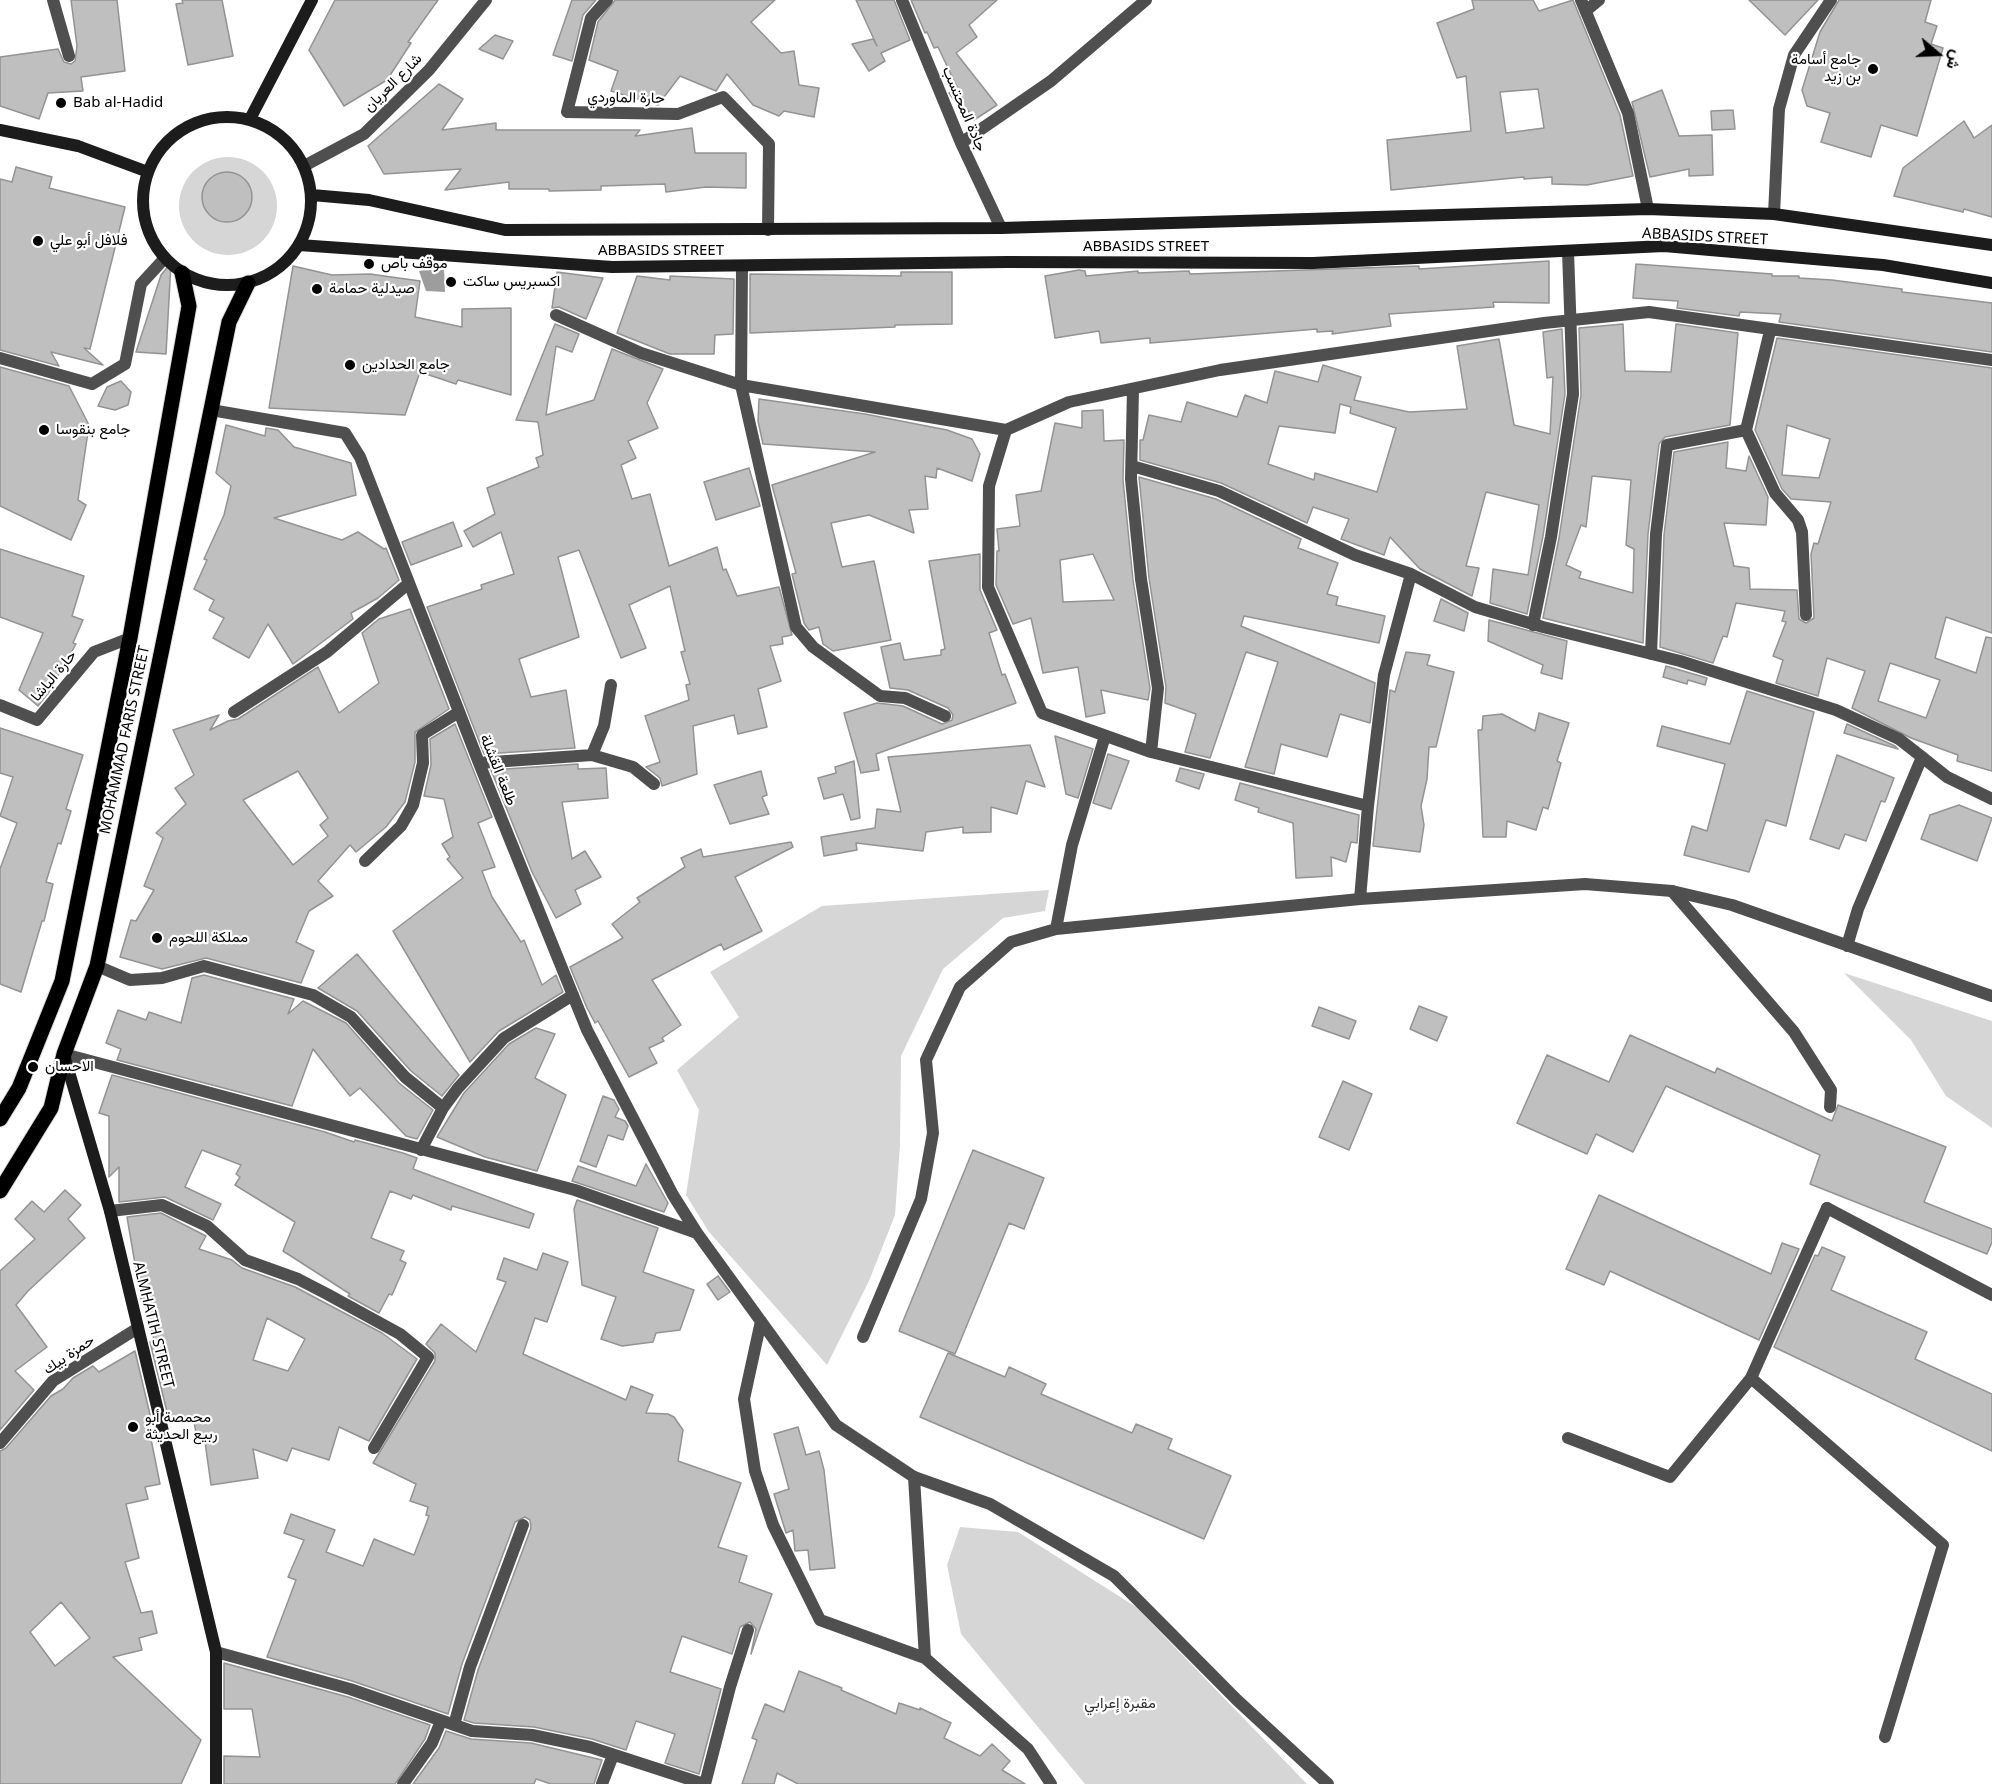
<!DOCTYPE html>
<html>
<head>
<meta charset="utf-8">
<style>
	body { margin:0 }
	#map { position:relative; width:1992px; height:1784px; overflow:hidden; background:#fff; font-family:"Noto Sans",Vazirmatn,sans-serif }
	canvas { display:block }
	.north { position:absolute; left:1908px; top:24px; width:60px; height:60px; -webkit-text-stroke:4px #fff; paint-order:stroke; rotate:109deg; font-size:16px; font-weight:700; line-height:24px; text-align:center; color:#000 }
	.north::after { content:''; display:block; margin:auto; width:21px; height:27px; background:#000; clip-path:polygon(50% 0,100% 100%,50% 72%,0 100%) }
</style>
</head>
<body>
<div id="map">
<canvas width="1992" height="1784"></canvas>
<div class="north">ش</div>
</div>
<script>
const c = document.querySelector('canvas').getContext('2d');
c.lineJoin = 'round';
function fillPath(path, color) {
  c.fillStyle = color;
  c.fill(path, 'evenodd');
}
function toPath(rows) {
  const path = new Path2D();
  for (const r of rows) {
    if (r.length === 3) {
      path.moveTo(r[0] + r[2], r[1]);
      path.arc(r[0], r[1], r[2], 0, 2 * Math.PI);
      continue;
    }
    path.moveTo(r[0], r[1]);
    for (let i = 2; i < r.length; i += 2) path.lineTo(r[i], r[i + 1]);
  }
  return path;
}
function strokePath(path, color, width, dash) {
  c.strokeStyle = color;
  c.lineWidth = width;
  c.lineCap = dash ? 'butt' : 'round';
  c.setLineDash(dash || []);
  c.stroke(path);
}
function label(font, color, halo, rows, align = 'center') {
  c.font = font + ' "Noto Sans",Vazirmatn,sans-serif';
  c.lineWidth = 4.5;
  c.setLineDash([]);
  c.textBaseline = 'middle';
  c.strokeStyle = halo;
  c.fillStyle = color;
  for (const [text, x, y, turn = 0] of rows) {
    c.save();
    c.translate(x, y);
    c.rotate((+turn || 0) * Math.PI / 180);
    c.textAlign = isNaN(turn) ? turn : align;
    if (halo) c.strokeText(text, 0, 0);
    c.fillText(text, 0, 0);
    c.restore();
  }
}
fillPath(toPath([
	[228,206,49],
	[1049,890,1045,911,1003,918,943,969,901,1056,900,1145,895,1215,869,1281,827,1365,709,1232,686,1195,699,1110,677,1070,739,1017,710,972,822,906],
	[1844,973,1992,1021,1992,1128,1946,1096,1911,1040],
	[960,1527,1018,1532,1136,1607,1307,1784,1085,1784,961,1634,947,1565]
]), '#d6d6d6');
fillPath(toPath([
	[444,267,445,292,426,291,419,271]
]), '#9d9d9d');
const building = toPath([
	[71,0,117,0,125,71,81,77,83,91,48,93,39,119,0,106,0,57,58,49,64,62,71,64,75,61,77,46,71,0],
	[182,0,222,0,233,56,188,65,176,4,183,3,182,0],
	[335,0,438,0,408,42,411,43,387,80,344,106,309,50,335,0],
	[572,0,596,0,583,15,572,61,553,55,572,0],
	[615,0,775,0,751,22,781,53,794,51,799,85,819,88,814,117,784,111,779,116,753,105,727,74,716,91,680,76,658,105,611,91,618,71,589,60,598,22,615,0],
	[856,0,894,0,910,40,881,53,885,61,869,71,852,44,873,39,877,46,856,0],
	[911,0,997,0,969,25,977,37,956,53,997,105,974,120,967,109,963,112,949,93,957,87,938,47,934,48,927,32,925,33,911,0],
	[1472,0,1533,0,1539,11,1573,0,1620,115,1633,176,1587,185,1552,184,1552,177,1524,179,1524,177,1391,190,1387,140,1471,131,1466,76,1457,78,1437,23,1474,9,1472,0],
	[1538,89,1544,128,1506,133,1500,92,1538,89],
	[1749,0,1818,0,1785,35,1749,0],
	[1839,0,1931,0,1925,22,1937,26,1931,44,1943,48,1917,136,1881,125,1871,157,1821,142,1830,113,1807,106,1802,90,1820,32,1839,0],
	[495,35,513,41,503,59,479,49,495,35],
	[439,84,463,99,442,130,496,123,496,130,640,130,635,136,692,128,695,153,746,153,746,188,706,187,666,192,665,184,601,186,601,190,549,191,549,189,509,189,509,182,445,190,461,169,384,174,368,146,439,84],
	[1662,90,1679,136,1712,135,1713,175,1689,176,1689,169,1650,177,1632,102,1662,90],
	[1733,110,1735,129,1712,130,1711,111,1733,110],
	[1964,121,1974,138,1992,125,1992,217,1964,209,1963,212,1894,196,1903,168,1964,121],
	[16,167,52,177,49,188,125,207,90,349,84,348,103,365,51,352,59,366,0,350,0,179,12,182,16,167],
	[227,197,25],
	[1549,261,1549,303,1493,302,1494,307,1389,314,1391,326,1332,334,1333,331,1317,332,1317,329,1150,343,1150,338,1101,343,1099,331,1055,338,1045,276,1079,270,1085,271,1086,276,1138,271,1138,273,1189,271,1190,274,1419,266,1419,269,1549,261],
	[171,263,166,354,136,352,161,275,171,263],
	[1636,264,1772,274,1772,276,1799,276,1799,278,1832,280,1902,289,1902,292,1992,303,1992,352,1779,322,1781,314,1740,312,1739,316,1677,308,1678,301,1633,298,1636,264],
	[293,266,332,275,370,274,420,281,415,317,462,327,462,309,511,308,511,395,458,380,456,384,420,372,405,415,269,408,293,266],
	[557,272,603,278,586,319,559,307,552,308,557,272],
	[901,272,952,272,952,324,895,325,895,327,750,333,750,274,901,276,901,272],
	[637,276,670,280,670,276,734,279,733,334,715,335,714,354,670,354,617,333,637,276],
	[555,324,579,334,572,352,556,346,546,415,594,400,612,349,663,369,647,403,658,428,628,441,636,458,621,465,632,499,650,494,669,566,717,547,723,570,726,569,737,596,779,587,792,635,782,637,783,644,770,646,781,681,758,689,767,727,738,734,734,715,693,726,697,774,662,786,660,778,646,767,660,762,645,716,689,700,686,685,690,684,681,652,685,651,670,586,629,605,646,648,621,658,579,550,558,557,579,637,519,659,531,697,566,690,575,748,484,754,427,607,482,589,481,585,514,574,501,532,473,547,464,531,495,514,487,488,539,467,536,458,543,455,538,422,516,420,555,324],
	[1623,324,1625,371,1671,372,1676,324,1738,333,1730,425,1665,437,1659,444,1648,534,1643,643,1543,618,1559,538,1581,395,1579,328,1623,324],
	[1592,476,1631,480,1626,545,1634,549,1633,593,1579,578,1581,572,1566,565,1581,525,1586,527,1592,476],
	[1562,329,1565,394,1543,536,1527,614,1490,603,1493,569,1528,575,1539,505,1486,492,1466,566,1479,568,1472,596,1420,569,1390,537,1384,555,1341,539,1349,519,1313,507,1307,523,1221,483,1140,460,1140,440,1143,440,1149,415,1181,422,1187,402,1237,417,1245,395,1267,403,1275,371,1318,382,1323,365,1361,377,1354,400,1409,412,1467,409,1457,346,1499,339,1514,425,1550,434,1553,377,1547,378,1543,332,1562,329],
	[1340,404,1351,407,1350,413,1396,428,1377,492,1315,473,1314,480,1268,464,1279,426,1335,433,1340,404],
	[1777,338,1992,368,1992,633,1946,617,1935,658,1976,673,1986,637,1992,638,1992,771,1957,761,1958,755,1911,738,1852,708,1865,671,1827,658,1818,696,1776,683,1783,660,1773,656,1786,622,1782,621,1785,611,1736,603,1727,637,1723,636,1713,663,1660,647,1664,535,1674,452,1728,442,1726,468,1746,471,1749,456,1768,497,1766,525,1724,523,1734,566,1749,568,1750,589,1797,590,1799,619,1806,623,1814,618,1811,554,1814,543,1818,544,1831,502,1791,499,1782,489,1755,430,1777,338],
	[1787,425,1830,439,1819,478,1782,475,1787,425],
	[1890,663,1940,680,1926,718,1878,701,1890,663],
	[0,367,69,386,89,425,78,500,86,505,71,540,0,506,0,367],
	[121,381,131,392,128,405,115,410,98,406,107,387,121,381],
	[759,399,865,414,947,430,972,439,980,454,972,481,937,468,936,478,925,476,928,509,909,510,914,533,869,515,831,523,842,567,874,561,891,640,833,651,823,644,819,627,809,630,804,623,792,574,796,573,772,485,875,452,763,444,758,421,759,399],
	[1103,410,1104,441,1124,440,1123,480,1133,580,1150,688,1148,700,1101,690,1105,713,1086,717,1078,667,1043,673,1031,618,1013,624,996,585,997,551,999,551,997,529,1020,526,1016,495,1041,491,1055,423,1082,428,1082,411,1103,410],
	[1093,554,1114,600,1063,602,1060,560,1093,554],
	[226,425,265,436,266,428,278,430,294,447,351,463,356,495,274,518,342,540,358,532,384,549,386,548,399,580,378,598,351,613,353,619,293,664,268,624,249,658,213,638,224,618,209,610,214,600,194,589,207,560,204,559,224,515,231,486,216,473,226,425],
	[749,468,760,506,716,520,704,482,749,468],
	[1139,477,1216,499,1301,539,1298,548,1338,563,1327,594,1338,597,1336,605,1385,616,1379,643,1244,616,1241,626,1375,683,1370,723,1340,714,1327,757,1281,744,1274,774,1245,767,1278,662,1246,652,1210,758,1185,752,1196,714,1165,703,1166,687,1149,578,1139,477],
	[453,522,462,546,411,565,402,542,453,522],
	[0,549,84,576,72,616,83,620,73,643,76,644,49,692,38,706,19,690,43,633,0,617,0,549],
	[980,554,980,590,997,630,989,633,1002,675,1005,674,1016,703,876,754,879,770,861,773,844,713,877,703,903,706,942,724,952,720,953,715,948,708,908,690,890,688,881,647,900,643,904,660,941,655,941,650,945,649,929,561,980,554],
	[1441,599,1468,613,1464,631,1434,621,1441,599],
	[410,609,449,709,415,732,415,762,405,802,386,827,356,852,350,845,318,881,333,896,309,911,296,942,314,951,301,983,206,958,162,969,120,957,131,920,136,921,154,890,144,886,163,838,156,833,186,804,175,788,194,775,173,730,219,715,210,730,228,721,238,719,318,667,339,713,379,683,362,633,379,619,410,609],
	[298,771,328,818,320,825,328,836,293,865,243,800,298,771],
	[1489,620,1567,641,1562,679,1541,673,1543,665,1488,641,1489,620],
	[1406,652,1430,655,1427,665,1454,672,1436,747,1429,747,1427,779,1421,806,1424,825,1420,852,1373,846,1390,690,1395,692,1406,652],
	[1666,666,1707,678,1705,685,1688,680,1687,684,1663,677,1666,666],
	[1747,691,1814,712,1786,826,1766,820,1749,872,1684,855,1692,826,1707,831,1725,764,1657,746,1662,726,1730,744,1747,691],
	[1539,713,1569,723,1557,761,1561,763,1548,809,1543,807,1536,830,1507,821,1506,837,1483,837,1478,730,1482,730,1483,716,1502,714,1535,731,1539,713],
	[455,724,492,817,478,823,495,867,482,871,492,897,521,942,524,940,542,985,556,975,563,992,499,1031,470,1062,393,931,463,878,447,859,450,857,442,844,453,837,444,799,424,796,431,765,430,739,455,724],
	[1847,724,1895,746,1898,749,1844,733,1847,724],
	[0,728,83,755,66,809,71,811,61,844,58,843,46,882,53,884,44,921,42,921,21,992,0,984,0,869,17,823,0,816,13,777,0,773,0,728],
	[1055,736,1093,749,1078,798,1066,794,1055,736],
	[1030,745,1045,787,1026,781,1017,814,991,807,991,832,963,833,963,827,926,832,923,851,856,843,857,850,824,856,821,837,875,828,877,809,901,812,888,757,1030,745],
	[1108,754,1129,761,1111,809,1093,803,1108,754],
	[1837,755,1894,778,1885,802,1881,801,1866,841,1845,834,1839,849,1810,839,1837,755],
	[854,761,860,818,851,820,843,794,824,799,818,778,836,773,835,767,854,761],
	[578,764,578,769,606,768,608,798,562,802,572,859,585,851,601,877,575,890,581,904,556,918,532,872,491,770,578,764],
	[1180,768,1204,774,1199,789,1176,781,1180,768],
	[761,771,767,795,762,797,769,814,730,824,714,785,761,771],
	[1240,783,1359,815,1357,843,1351,842,1346,862,1331,857,1332,876,1296,878,1293,823,1258,812,1259,808,1235,800,1240,783],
	[1959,805,1992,818,1977,861,1921,839,1930,815,1959,805],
	[791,842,793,847,735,877,762,931,724,950,721,944,652,980,681,1025,662,1038,664,1041,649,1048,657,1063,629,1077,598,1021,595,1023,587,1008,570,967,623,938,612,924,640,902,637,898,685,867,681,858,701,849,703,857,791,842],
	[357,954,459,1075,442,1096,411,1071,357,1011,318,988,357,954],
	[204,975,294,999,288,1014,303,1001,346,1023,399,1083,433,1110,417,1139,406,1136,360,1088,350,1096,313,1049,292,1106,117,1060,121,1049,106,1043,118,1010,146,1020,149,1012,181,1023,192,978,204,975],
	[1419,1006,1447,1017,1437,1041,1410,1029,1419,1006],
	[1319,1007,1356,1021,1349,1039,1312,1026,1319,1007],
	[536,1028,555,1034,535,1078,566,1095,537,1171,485,1157,437,1137,464,1093,509,1044,536,1028],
	[1630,1035,1715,1073,1717,1068,1832,1121,1838,1105,1946,1147,1924,1202,1992,1229,1992,1242,1987,1254,1810,1184,1820,1155,1666,1086,1633,1152,1596,1134,1587,1154,1517,1123,1547,1055,1609,1082,1630,1035],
	[112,1075,325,1132,354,1142,355,1140,403,1153,417,1158,413,1169,534,1214,529,1228,452,1206,451,1210,413,1195,411,1199,390,1191,371,1238,404,1251,400,1260,406,1263,392,1295,389,1294,379,1313,348,1296,350,1294,283,1251,295,1222,235,1185,240,1177,236,1174,241,1165,202,1150,185,1187,221,1204,213,1220,165,1197,119,1202,119,1167,109,1177,109,1116,99,1113,112,1075],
	[1343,1081,1372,1094,1349,1150,1319,1137,1343,1081],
	[603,1096,614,1100,619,1109,615,1117,625,1121,628,1126,623,1140,608,1135,596,1167,580,1161,603,1096],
	[973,1150,1044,1178,1024,1229,1009,1223,955,1354,899,1331,973,1150],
	[646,1164,668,1203,664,1212,572,1181,578,1166,636,1186,646,1164],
	[65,1190,81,1205,68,1219,85,1238,28,1291,16,1305,47,1347,15,1371,34,1390,0,1430,0,1271,35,1239,15,1219,32,1201,44,1212,65,1190],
	[1599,1195,1771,1274,1782,1243,1799,1249,1759,1340,1610,1271,1604,1285,1566,1269,1599,1195],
	[577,1200,658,1228,643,1272,694,1290,680,1330,656,1333,653,1342,622,1346,601,1339,616,1297,582,1285,574,1209,577,1200],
	[161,1213,206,1236,199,1249,232,1260,242,1268,295,1287,382,1333,417,1359,369,1441,339,1427,329,1460,292,1448,287,1461,253,1449,258,1478,211,1485,205,1442,198,1444,193,1416,169,1420,150,1342,154,1340,144,1298,141,1299,127,1217,161,1213],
	[267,1318,305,1339,288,1371,253,1360,267,1318],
	[1822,1247,1845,1257,1831,1290,1927,1332,1915,1359,1992,1394,1992,1451,1774,1347,1815,1255,1818,1256,1822,1247],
	[543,1253,568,1262,547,1322,535,1318,523,1354,626,1400,631,1386,653,1395,646,1413,668,1414,674,1417,683,1430,678,1461,741,1483,718,1547,747,1556,739,1582,772,1594,751,1654,756,1629,750,1622,740,1627,732,1654,682,1636,670,1672,721,1689,699,1774,665,1763,675,1734,636,1721,626,1750,592,1739,534,1727,474,1723,464,1720,478,1670,531,1528,530,1520,525,1517,515,1522,462,1664,448,1714,352,1681,267,1657,296,1580,288,1577,304,1540,284,1533,291,1514,335,1530,326,1552,363,1566,374,1539,414,1555,429,1516,426,1515,428,1507,410,1501,416,1484,373,1463,435,1361,435,1353,426,1344,441,1324,476,1352,506,1282,497,1279,504,1258,537,1270,543,1253],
	[718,1276,730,1292,718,1300,707,1284,718,1276],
	[135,1351,152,1423,148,1424,160,1484,145,1487,148,1499,126,1504,139,1558,125,1562,141,1613,152,1611,157,1633,139,1638,142,1650,113,1657,201,1740,181,1784,0,1784,0,1451,6,1448,51,1396,63,1389,73,1378,93,1366,99,1372,135,1351],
	[61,1602,90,1638,55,1666,30,1632,61,1602],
	[948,1353,1005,1377,1009,1367,1046,1384,1041,1394,1132,1433,1136,1424,1172,1439,1168,1449,1231,1476,1204,1539,920,1417,948,1353],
	[798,1427,806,1455,819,1451,824,1470,835,1568,810,1570,808,1550,795,1551,793,1530,786,1533,774,1494,789,1489,774,1434,798,1427],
	[224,1663,348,1697,430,1725,425,1739,395,1784,224,1784,224,1756,260,1757,252,1709,224,1709,224,1663],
	[799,1671,842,1688,841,1690,896,1714,899,1703,920,1710,920,1708,951,1723,944,1738,980,1756,992,1744,1010,1761,1002,1770,1025,1784,798,1784,777,1773,774,1784,742,1784,757,1740,752,1738,765,1704,784,1712,799,1671],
	[446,1731,471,1739,531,1743,602,1760,594,1784,551,1784,536,1779,534,1784,413,1784,439,1748,446,1731]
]);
fillPath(building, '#bfbfbf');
strokePath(building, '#939393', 1.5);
const primary = toPath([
	[0,1119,19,1088,62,981,130,638,189,306,182,273],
	[0,1191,51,1108,64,1054,97,966,229,322,248,283]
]);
strokePath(primary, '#dbdbdb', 17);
strokePath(toPath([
	[1672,891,1794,1032,1831,1090,1830,1107],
	[1827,1208,1751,1378,1943,1545,1885,1737],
	[1568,1438,1670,1477,1751,1378],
	[914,1477,990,1504,1114,1576,1237,1700,1328,1784]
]), '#4f4f4f', 12);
strokePath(toPath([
	[53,0,69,56],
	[607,0,591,18,567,112,678,114,723,97,769,144,768,230],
	[902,0,961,143,1001,228],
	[1581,0,1628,113,1648,209],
	[1587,10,1599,0],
	[961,143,1051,81,1146,0],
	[304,166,364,134,429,70,486,0],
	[1774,214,1779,109,1794,55,1831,0],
	[742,266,741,385,796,627,813,647,880,696,905,698,945,716],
	[556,315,641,353,741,385,1006,430],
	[1770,331,1746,430,1775,493,1798,520,1802,532,1806,615],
	[0,358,92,384,125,364,141,284,164,259],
	[1133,389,1131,479,1141,579,1158,688,1151,752],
	[211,410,345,433,360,457,479,763,587,1030,673,1195,697,1233],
	[1132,466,1219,491,1355,555,1411,574,1475,607,1543,627,1680,661,1836,710,1899,739,1922,757],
	[1533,625,1551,537,1573,394,1568,251],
	[1651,654,1656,534,1667,445,1746,430],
	[0,705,37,720,94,652,130,638],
	[234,712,327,652,409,583],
	[592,755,633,767,654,784],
	[479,763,592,755,604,726,611,685],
	[1368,806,1151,752,1042,713,988,587,989,486,1006,430,1069,402,1220,370,1544,323,1649,312,1992,360],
	[365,861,401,826,413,805,423,763,422,735,459,712],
	[1360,899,1368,806,1384,675,1411,574],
	[1056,929,1072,845,1105,736],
	[1847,946,1858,909,1922,757,1947,777,1992,799],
	[97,966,130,980,162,978,204,966,313,995,351,1017,405,1077,443,1108],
	[64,1054,575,1190,697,1233,836,1425,914,1477,925,1658,1028,1749,1051,1784],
	[421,1150,443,1108,458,1088,504,1038,573,995],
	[1827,1208,1992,1295],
	[110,1211,162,1205,207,1226,245,1260,298,1279,327,1294,400,1334,428,1357,374,1448],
	[761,1321,744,1399,755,1471,773,1525,820,1620,925,1658],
	[863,1337,921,1199,933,1133,926,1060,960,987,1011,942,1056,929,1360,899,1585,884,1672,891,1732,905,1992,996],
	[0,1443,53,1381,138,1328],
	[216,1652,350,1689,472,1731,532,1735,590,1747,704,1784],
	[454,1725,470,1667,523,1525],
	[403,1784,432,1743,441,1721],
	[602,1784,613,1755],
	[705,1784,730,1687,748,1630]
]), '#4f4f4f', 12);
strokePath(toPath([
	[227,201,84],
	[250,119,312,0],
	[0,130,78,146,148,172],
	[312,195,369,200,505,230,1001,228,1648,209,1774,214,1992,245],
	[299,245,612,267,1007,262,1313,263,1664,246,1883,265,1992,283],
	[64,1055,110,1211,216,1652,216,1784]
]), '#1c1c1c', 12);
strokePath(primary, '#000', 15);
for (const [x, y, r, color] of [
	[1873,69,6,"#000"],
	[61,103,6,"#000"],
	[38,241,6,"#000"],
	[369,264,6,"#000"],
	[451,282,6,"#000"],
	[317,289,6,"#000"],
	[350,365,6,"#000"],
	[44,430,6,"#000"],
	[157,938,6,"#000"],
	[33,1067,6,"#000"],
	[133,1427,6,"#000"]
]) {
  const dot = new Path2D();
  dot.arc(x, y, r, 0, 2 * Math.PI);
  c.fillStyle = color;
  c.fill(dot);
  strokePath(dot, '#fff', 2);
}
label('15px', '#000', '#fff', [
	["جامع أسامة",1861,60,"right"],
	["بن زيد",1861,77,"right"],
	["Bab al-Hadid",73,103],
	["فلافل أبو علي",50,241],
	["موقف باص",381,264],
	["اكسبريس ساكت",463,282],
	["صيدلية حمامة",329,289],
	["جامع الحدادين",362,365],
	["جامع بنقوسا",56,430],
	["مملكة اللحوم",169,938],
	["الاحسان",45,1067],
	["محمصة أبو",145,1418],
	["ربيع الحديثة",145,1435]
], 'left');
label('15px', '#000', '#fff', [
	["شارع العريان",393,83,-45],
	["حارة الماوردي",626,98,1],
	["جادة المحتسب",964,109,67],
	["ABBASIDS STREET",1705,237,3],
	["ABBASIDS STREET",1146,247],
	["ABBASIDS STREET",661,251],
	["حارة الباشا",54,676,-50],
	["MOHAMMAD FARIS STREET",125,740,-78],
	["طلعة القشلة",498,770,68],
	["ALMHATIH STREET",153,1325,76],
	["حمزة بيك",69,1355,-34]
]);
label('15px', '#2d2d2d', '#fff', [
	["مقبرة إعرابي",1120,1704]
]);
</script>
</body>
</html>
